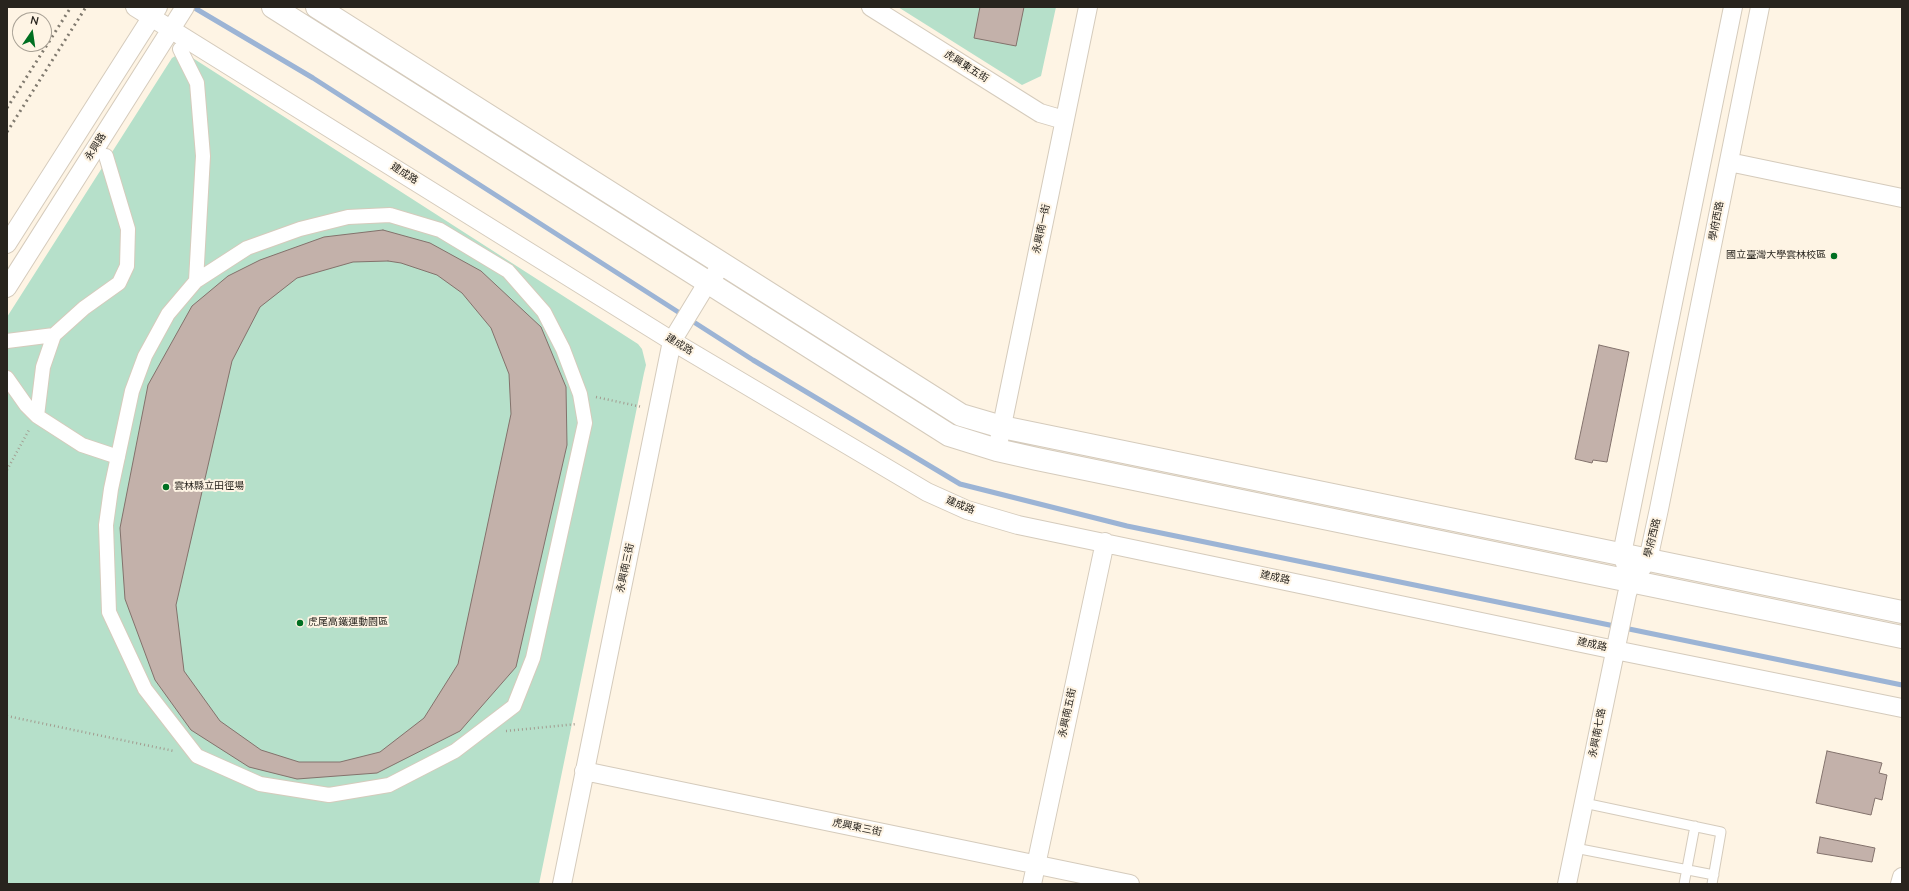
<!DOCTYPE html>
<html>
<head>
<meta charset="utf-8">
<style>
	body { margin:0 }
	#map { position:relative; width:1909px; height:891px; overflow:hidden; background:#fef4e4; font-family:"Nunito Sans",sans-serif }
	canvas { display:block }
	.frame { position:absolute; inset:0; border:8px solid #28241e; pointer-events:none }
	.north { position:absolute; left:12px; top:12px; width:40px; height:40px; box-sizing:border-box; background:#fef4e4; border:1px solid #a8a195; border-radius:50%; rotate:13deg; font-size:11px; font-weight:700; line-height:16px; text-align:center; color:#28241e }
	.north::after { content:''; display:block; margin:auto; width:14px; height:18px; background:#006f21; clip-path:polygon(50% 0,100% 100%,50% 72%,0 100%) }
</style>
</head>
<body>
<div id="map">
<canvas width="1909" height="891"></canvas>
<div class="frame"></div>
<div class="north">N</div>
</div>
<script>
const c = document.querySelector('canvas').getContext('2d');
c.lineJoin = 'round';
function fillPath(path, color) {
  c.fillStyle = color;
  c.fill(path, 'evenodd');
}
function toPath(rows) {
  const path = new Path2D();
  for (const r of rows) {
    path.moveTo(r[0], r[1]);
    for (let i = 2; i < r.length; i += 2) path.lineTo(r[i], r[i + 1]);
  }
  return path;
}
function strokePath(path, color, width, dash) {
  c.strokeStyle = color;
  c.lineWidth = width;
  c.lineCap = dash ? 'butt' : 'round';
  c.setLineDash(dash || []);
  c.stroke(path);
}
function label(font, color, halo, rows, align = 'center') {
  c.font = font + ' "Nunito Sans","Noto Sans TC",sans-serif';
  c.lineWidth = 4;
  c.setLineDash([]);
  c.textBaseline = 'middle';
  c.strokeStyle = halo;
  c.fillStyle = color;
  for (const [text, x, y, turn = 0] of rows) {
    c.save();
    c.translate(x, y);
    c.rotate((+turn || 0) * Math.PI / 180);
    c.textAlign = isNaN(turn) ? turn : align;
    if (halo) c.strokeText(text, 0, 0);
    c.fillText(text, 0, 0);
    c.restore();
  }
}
fillPath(toPath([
	[898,7,1056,7,1041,76,1022,85],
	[177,55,188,55,638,344,642,349,646,365,644,373,539,884,7,884,7,317,172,58]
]), '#b6e0ca');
strokePath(toPath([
	[193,7,313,78,753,360,960,484,1127,526,1902,685]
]), '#9cb4d5', 5);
const building = toPath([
	[980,7,1024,7,1016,46,974,38,980,7],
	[383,230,430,243,481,271,541,327,566,387,567,445,516,667,460,731,377,773,297,779,249,767,191,730,155,680,125,599,120,528,148,385,192,306,228,276,260,260,324,237,383,230],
	[388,261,401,263,437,275,462,293,491,328,509,374,511,414,458,664,424,718,380,752,340,762,299,762,261,750,220,721,184,671,176,605,232,361,260,307,297,278,353,262,388,261],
	[1599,345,1629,352,1607,462,1593,460,1592,463,1575,459,1599,345],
	[1827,751,1882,763,1879,773,1887,775,1882,800,1875,798,1871,815,1816,803,1827,751],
	[1820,837,1875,848,1872,862,1817,853,1820,837]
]);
fillPath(building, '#c3b1aa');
strokePath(building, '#83726c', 1);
const service = toPath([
	[1584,803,1721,832,1712,884],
	[1575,848,1714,875],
	[1684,884,1695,826]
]);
const pedestrian = toPath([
	[180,49,197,83,203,156,196,281],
	[390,215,440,230,508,271,544,312,563,349,580,394,585,423,533,658,514,706,455,751,389,785,329,795,260,784,197,756,145,689,109,612,106,525,111,489,132,391,145,356,168,314,196,281,247,248,300,229,348,217,390,215],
	[7,341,54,335],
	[7,378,26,405,37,416,82,445,118,457],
	[37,416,43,367,54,335,84,308,119,283,127,266,128,229,106,156]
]);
const minor = toPath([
	[135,7,672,341,927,492,967,510,1018,525,1615,650,1902,708],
	[871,7,1040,113,1064,120],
	[1729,162,1902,198],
	[7,244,158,7],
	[7,288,185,7],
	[997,450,1088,7],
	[1631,582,1622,554,1733,7],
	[584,771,1130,884],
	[562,884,672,341,703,290,722,265],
	[1032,884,1105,542],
	[1567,884,1627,594,1631,582,1648,560,1659,509,1760,7],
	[1900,884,1902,877]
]);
const tertiary = toPath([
	[273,7,949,435,997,450,1037,459,1902,637],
	[317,7,961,415,1002,427,1902,612]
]);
strokePath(service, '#d5cbbc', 11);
strokePath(pedestrian, '#d5cbbc', 16);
strokePath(minor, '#d5cbbc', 20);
strokePath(tertiary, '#d5cbbc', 24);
strokePath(toPath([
	[596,397,642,407],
	[7,470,30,428],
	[7,716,174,751],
	[506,731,577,724]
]), '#a29b8f', 2.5, [1, 3]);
strokePath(service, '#fff', 9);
strokePath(pedestrian, '#fff', 14);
strokePath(minor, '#fff', 18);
strokePath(tertiary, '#fff', 22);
strokePath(toPath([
	[7,108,71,7],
	[7,132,86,7]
]), '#807a6f', 3, [2, 4]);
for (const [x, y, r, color] of [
	[1834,256,4,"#006f21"],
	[166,487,4,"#006f21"],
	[300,623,4,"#006f21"]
]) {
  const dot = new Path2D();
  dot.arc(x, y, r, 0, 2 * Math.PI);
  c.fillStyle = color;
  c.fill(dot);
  strokePath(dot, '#fef4e4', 1.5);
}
label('10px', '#28241e', '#fef4e4', [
	["虎興東五街",966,67,32],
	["永興路",96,147,-58],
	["建成路",404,174,32],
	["學府西路",1717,221,-79],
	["永興南一街",1042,229,-78],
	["建成路",679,345,31],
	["建成路",960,506,22],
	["學府西路",1653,538,-76],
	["永興南三街",626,568,-78],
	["建成路",1275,578,12],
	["建成路",1592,645,12],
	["永興南五街",1068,713,-78],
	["永興南七路",1598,733,-79],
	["虎興東三街",857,828,12]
]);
label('10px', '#28241e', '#fef4e4', [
	["國立臺灣大學雲林校區",1826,256,"right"],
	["雲林縣立田徑場",174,487],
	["虎尾高鐵運動園區",308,623]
], 'left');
</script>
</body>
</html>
